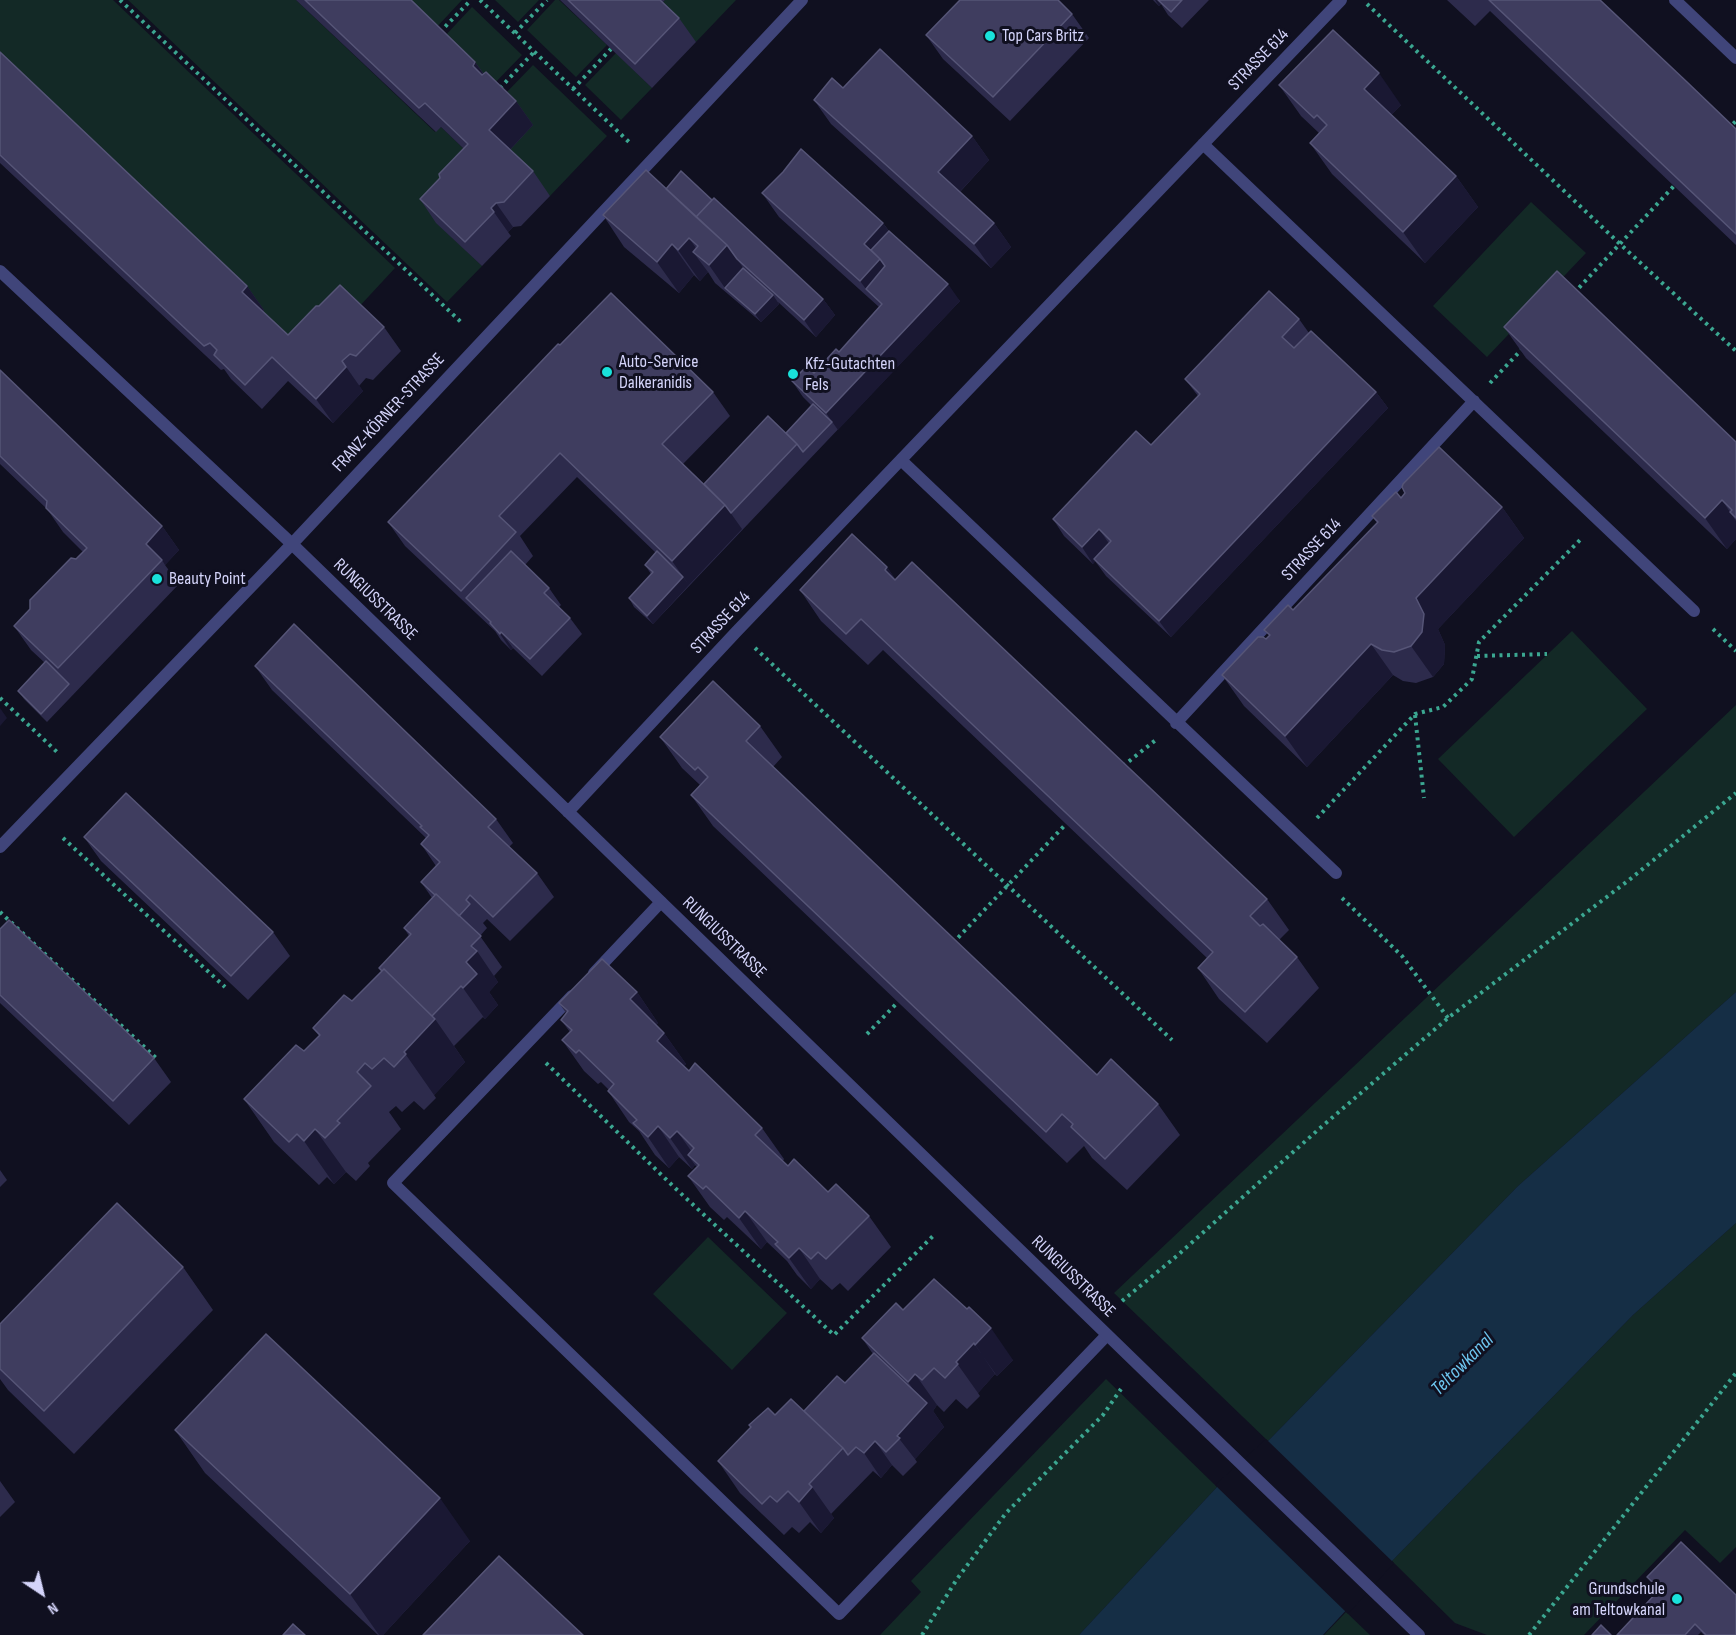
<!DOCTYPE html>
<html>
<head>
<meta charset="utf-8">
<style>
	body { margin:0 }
	#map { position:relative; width:1736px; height:1635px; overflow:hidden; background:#101020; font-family:"Sofia Sans Condensed",sans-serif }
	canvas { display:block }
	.north { position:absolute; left:12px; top:1563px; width:60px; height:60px; -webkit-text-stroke:4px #101020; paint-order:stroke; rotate:145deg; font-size:16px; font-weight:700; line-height:24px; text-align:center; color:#d4d4fa }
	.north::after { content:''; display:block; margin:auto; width:21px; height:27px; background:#d4d4fa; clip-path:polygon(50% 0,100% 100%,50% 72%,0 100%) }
</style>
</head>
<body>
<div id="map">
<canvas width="1736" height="1635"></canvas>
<div class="north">N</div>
</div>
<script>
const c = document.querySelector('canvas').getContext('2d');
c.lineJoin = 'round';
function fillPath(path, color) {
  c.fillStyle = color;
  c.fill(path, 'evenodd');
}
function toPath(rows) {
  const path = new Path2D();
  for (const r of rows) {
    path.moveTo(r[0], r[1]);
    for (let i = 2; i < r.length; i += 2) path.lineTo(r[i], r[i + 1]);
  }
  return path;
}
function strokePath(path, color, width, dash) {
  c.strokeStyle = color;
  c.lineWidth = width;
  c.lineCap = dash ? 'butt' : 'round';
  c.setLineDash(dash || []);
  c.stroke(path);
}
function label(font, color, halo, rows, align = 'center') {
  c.font = font + ' "Sofia Sans Condensed",sans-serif';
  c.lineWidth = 6;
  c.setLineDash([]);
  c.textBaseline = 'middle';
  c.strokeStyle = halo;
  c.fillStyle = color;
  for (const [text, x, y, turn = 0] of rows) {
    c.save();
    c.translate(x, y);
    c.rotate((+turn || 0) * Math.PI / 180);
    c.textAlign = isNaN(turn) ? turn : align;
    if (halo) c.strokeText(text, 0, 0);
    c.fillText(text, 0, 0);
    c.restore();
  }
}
fillPath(toPath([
	[0,0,113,0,395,268,357,309,305,359,259,316,263,310,0,60],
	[128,0,296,0,435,132,441,127,485,169,437,223,482,266,447,302],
	[402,0,462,0,434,30],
	[495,0,539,0,518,22],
	[555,0,559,0,607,45,576,77,527,30],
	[665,0,736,0,696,42,658,6],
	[472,7,522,55,492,86,443,38],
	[616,53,652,88,621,120,585,85],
	[533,65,607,136,550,196,506,154,503,96],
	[1531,202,1586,253,1487,357,1433,306],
	[1572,631,1647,709,1514,837,1438,759],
	[1736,705,1736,992,1518,1186,1268,1441,1114,1293],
	[1736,1223,1736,1547,1720,1563,1685,1530,1584,1635,1487,1635,1455,1623,1392,1561,1633,1315],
	[708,1237,787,1313,732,1370,653,1294],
	[1106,1379,1217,1487,1079,1635,880,1635,921,1592,911,1581],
	[1346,1612,1370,1635,1324,1635]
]), '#132926');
fillPath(toPath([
	[1736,992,1736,1223,1633,1315,1392,1561,1323,1635,1079,1635,1217,1487,1268,1441,1518,1186]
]), '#152e45');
fillPath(toPath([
	[1266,1439,1394,1563,1348,1614,1215,1485]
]), '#101020');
strokePath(toPath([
	[120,0,462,323],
	[480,0,630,143],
	[1367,4,1620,244,1736,351],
	[440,32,471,0],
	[515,33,547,0],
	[500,88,534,52],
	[573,89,611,49],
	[1728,129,1736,121],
	[1574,293,1674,186],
	[1490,383,1524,347],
	[1713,629,1736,651],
	[755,648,1172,1040],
	[1477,656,1547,654],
	[0,698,57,752],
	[1415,715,1424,798],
	[1123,766,1157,739],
	[1317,818,1415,714,1443,707,1472,679,1479,642,1581,539],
	[63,838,225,987],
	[1342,898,1402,956,1448,1018],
	[0,912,156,1058],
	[953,943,1066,824],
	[867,1034,898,1002],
	[546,1063,675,1188,834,1335,935,1234],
	[1122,1301,1178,1255,1319,1129,1448,1018,1629,880,1736,793],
	[922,1635,957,1579,1006,1513,1103,1415,1121,1389],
	[1529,1635,1736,1373]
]), '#3ba791', 4, [3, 4.5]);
strokePath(toPath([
	[594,973,661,902],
	[572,996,393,1183,839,1614,1107,1335]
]), '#40457a', 12);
strokePath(toPath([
	[1675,0,1736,58],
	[1203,144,1694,611],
	[0,271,292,544,1157,1383,1419,1635],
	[901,460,1336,873],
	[1176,723,1474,401],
	[568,812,737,631,1341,0],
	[0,847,292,544,802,0]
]), '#40457a', 12);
fillPath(toPath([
	[296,0,411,0,475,62,484,74,516,101,533,125,510,150,533,171,550,196,521,226,513,227,508,232,511,236,482,266,436,223,420,199,440,178,464,149,441,127,436,132],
	[560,0,665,0,663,2,679,18,696,42,652,88],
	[1153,0,1209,0,1182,28,1168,15,1161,4,1159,6],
	[1447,0,1600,0,1736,129,1736,245,1490,11,1475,26],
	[1072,14,1089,38,1010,121,943,59,926,35],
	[0,52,247,286,264,310,263,312,288,335,384,327,401,351,373,380,366,378,359,386,363,391,333,423,288,381,262,409,231,379,224,369,221,370,0,163],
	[1279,85,1401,105,1391,115,1456,176,1478,207,1425,263,1332,174,1310,143,1319,133,1301,116],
	[843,88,972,136,989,160,960,192,994,223,1011,247,991,268,831,124,814,100],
	[666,189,712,200,823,299,835,315,816,337,778,302,779,304,761,322,715,283,708,272,700,281,694,275,679,293,624,247,603,215],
	[762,193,883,223,889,231,960,301,653,624,634,607,629,598,651,574,645,565,656,553,577,477,520,536,533,556,525,565,549,588,561,605,559,607,570,618,582,634,542,676,513,648,511,650,501,640,495,631,405,546,388,522,560,345,713,392,730,416,683,464,704,484,786,433,811,405,803,397,792,381,814,373,839,352,879,307,779,217],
	[1299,319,1309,333,1376,392,1388,408,1171,637,1106,576,1095,561,1093,564,1064,536,1053,519,1151,445,1198,396,1185,379],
	[1504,327,1736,442,1736,539,1727,549,1526,358],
	[0,370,162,526,179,550,165,565,179,584,47,722,24,699,18,691,45,663,31,650,14,626,76,559,83,552,63,532,47,509,0,464],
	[1401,498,1502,507,1524,538,1438,629,1445,645,1444,664,1433,677,1416,683,1403,681,1393,675,1307,767,1244,706,1222,675,1266,639,1269,636,1264,630,1293,610,1377,523,1372,516],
	[887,567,895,579,1267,899,1289,930,1279,940,1297,957,1319,988,1267,1043,1219,999,1198,968,1207,958,883,650,868,665,821,621,800,590],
	[255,666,496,819,513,843,509,847,537,873,554,897,510,941,487,919,483,923,487,928,480,936,502,967,494,976,498,982,489,992,498,1005,485,1019,483,1017,454,1046,465,1062,434,1095,436,1098,424,1110,414,1101,402,1112,396,1106,389,1112,401,1129,368,1163,370,1166,356,1181,346,1172,334,1184,327,1177,319,1185,274,1142,244,1099,304,1051,319,1036,313,1028,352,1001,381,971,379,968,409,936,404,928,432,898,421,882,436,866,421,844,426,838,272,690],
	[760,726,782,757,773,767,1097,1075,1158,1104,1180,1135,1127,1190,1092,1158,1084,1146,1067,1163,713,826,691,795,700,785,682,768,660,737],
	[84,837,273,932,290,956,248,1000,101,861],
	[0,929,154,1058,171,1082,129,1125,0,1003],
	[637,992,658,1023,656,1025,664,1033,686,1064,684,1066,689,1071,762,1128,784,1159,783,1161,788,1166,828,1192,869,1216,891,1247,848,1291,840,1283,832,1290,820,1279,811,1289,797,1275,787,1261,767,1242,761,1249,727,1217,724,1220,710,1207,688,1176,697,1167,695,1165,692,1169,679,1157,669,1168,655,1155,639,1131,629,1122,608,1091,609,1090,601,1082,598,1084,584,1071,562,1040,570,1032,561,1020,566,1013,559,1003],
	[0,1170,7,1180,0,1187],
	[183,1267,213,1310,74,1454,8,1390,0,1379,0,1324],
	[903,1310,1013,1360,997,1376,995,1374,978,1393,980,1396,967,1409,956,1399,944,1412,937,1405,933,1411,944,1427,915,1459,917,1462,903,1476,892,1465,881,1478,873,1471,831,1514,834,1518,821,1533,810,1522,799,1533,792,1527,784,1535,740,1493,718,1461,775,1415,804,1411,845,1383,873,1354,862,1338],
	[175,1430,470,1541,383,1635,378,1635,205,1473],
	[0,1481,15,1502,0,1517],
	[1647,1577,1736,1635,1704,1635,1701,1632,1698,1635,1617,1635,1659,1591,1653,1585]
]), '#2d2b4c');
fillPath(toPath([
	[1155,0,1158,0,1161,4,1159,6],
	[475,62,492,86,473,66],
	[1379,73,1401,105,1386,120,1364,89],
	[516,101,533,125,506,154,489,130],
	[972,136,989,160,955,197,938,172],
	[1456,176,1478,207,1425,263,1403,232],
	[496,203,513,227,508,232,491,208],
	[883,223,900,247,897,283,866,289,860,281,864,244],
	[994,223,1011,247,991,268,974,244],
	[689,238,707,264,693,252,708,272,700,281,678,250],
	[672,244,694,275,679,293,657,262],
	[727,245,749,276,725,288,709,265],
	[948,284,960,301,838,430,826,413],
	[247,286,264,310,259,316,242,292],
	[773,295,779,304,761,322,755,314],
	[823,299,835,315,816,337,804,320],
	[342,361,363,391,333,423,316,399],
	[1376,392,1388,408,1171,637,1159,621],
	[1722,500,1736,521,1736,539,1727,549,1705,518],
	[725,505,742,529,689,585,672,561],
	[1502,507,1524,538,1438,629,1445,645,1444,664,1433,677,1411,646,1416,598],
	[162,526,179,550,165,565,162,560,146,544],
	[1099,529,1110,545,1093,564,1082,547],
	[887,567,909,599,885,570],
	[683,577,689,585,653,624,647,616],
	[501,632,513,648,511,650,500,634],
	[1371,644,1393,675,1307,767,1285,736],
	[0,708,7,718,0,726],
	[477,951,498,982,489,992,498,1005,485,1019,463,988,466,962],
	[637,992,658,1023,651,1031,630,999],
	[435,1019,465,1062,434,1095,404,1052],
	[664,1033,686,1064,679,1072,657,1041],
	[658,1126,679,1157,669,1168,648,1137],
	[315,1129,346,1172,334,1184,304,1141],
	[677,1131,699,1162,688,1155,695,1165,692,1169,670,1138],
	[745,1211,767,1242,761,1249,739,1218],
	[799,1248,820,1279,811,1289,789,1258],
	[991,1328,1013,1360,997,1376,975,1345],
	[974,1343,995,1374,978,1393,956,1362],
	[915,1374,937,1405,933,1411,944,1427,915,1459,897,1436,924,1405,908,1382],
	[875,1441,892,1465,881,1478,864,1453],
	[812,1487,834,1518,821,1533,799,1502],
	[440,1498,470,1541,383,1635,379,1635,350,1594]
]), '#1a1833');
const building = toPath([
	[305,0,411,0,475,62,473,66,482,75,486,72,516,101,489,130,533,171,504,202,496,203,491,208,494,212,465,242,420,199,440,178,439,174,468,144,425,103,419,108,305,0],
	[568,0,660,0,679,18,635,64,568,0],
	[960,0,1058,0,1072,14,993,97,926,35,960,0],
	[1158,0,1182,0,1171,12,1158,0],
	[1489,0,1600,0,1687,82,1736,129,1736,234,1489,0],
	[1333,30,1379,73,1364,89,1456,176,1403,232,1310,143,1327,125,1317,115,1314,118,1279,85,1333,30],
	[880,49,972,136,938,172,994,223,974,244,814,100,832,78,843,88,880,49],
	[0,52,247,286,242,292,288,335,316,306,319,306,340,285,384,327,356,356,350,354,342,361,346,367,316,399,272,357,245,385,214,355,217,350,210,343,204,346,0,155,0,52],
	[801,149,883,223,864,244,880,259,860,281,762,193,783,172,801,149],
	[646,170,727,245,709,265,693,252,698,246,689,238,678,250,672,244,657,262,603,215,646,170],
	[681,171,712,200,696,217,666,189,681,171],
	[714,198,823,299,804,320,737,259,727,245,696,217,714,198],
	[889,231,948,284,826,413,792,381,807,366,814,373,836,349,839,352,882,304,866,289,885,266,880,259,871,250,889,231],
	[743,268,773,295,755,314,725,288,743,268],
	[1557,271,1736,442,1736,518,1730,512,1732,510,1722,500,1705,518,1504,327,1557,271],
	[1269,291,1299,319,1282,337,1294,348,1311,331,1376,392,1159,621,1094,559,1111,541,1099,529,1082,547,1053,519,1136,431,1151,445,1200,394,1185,379,1269,291],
	[611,293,713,392,662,444,725,505,672,561,560,453,499,516,516,532,461,591,388,522,558,344,560,345,611,293],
	[0,370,162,526,146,544,162,560,58,668,14,626,30,609,30,600,71,558,76,559,87,548,46,508,47,501,0,456,0,370],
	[813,404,832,422,803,452,797,444,786,433,813,404],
	[768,416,797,444,731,513,725,505,704,484,768,416],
	[1439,447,1502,507,1416,598,1424,614,1422,632,1411,646,1394,652,1382,650,1371,644,1285,736,1222,675,1258,637,1263,637,1266,639,1270,635,1264,630,1288,605,1293,610,1378,522,1372,516,1396,492,1401,498,1405,493,1402,487,1403,484,1439,447],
	[852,534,887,567,885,570,895,580,912,562,1267,899,1250,916,1260,926,1263,924,1297,957,1245,1012,1198,968,1213,952,861,619,846,634,800,590,852,534],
	[511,551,549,588,544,593,570,618,530,659,501,632,500,634,490,623,491,622,466,598,511,551],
	[657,551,683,577,647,616,629,598,653,572,645,565,657,551],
	[294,624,496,819,488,827,537,873,493,917,470,895,466,900,470,904,459,916,436,894,435,895,421,882,440,862,421,844,429,835,420,827,422,826,255,666,294,624],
	[46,661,69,684,41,714,18,691,46,661],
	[713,681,760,726,746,741,1097,1075,1111,1059,1158,1104,1105,1159,1071,1127,1073,1124,1062,1114,1046,1132,691,795,708,777,698,767,695,770,660,737,713,681],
	[126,793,273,932,231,976,84,837,126,793],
	[436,894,481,936,471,946,477,951,466,962,477,974,463,988,461,986,432,1016,384,969,382,971,379,968,411,934,404,928,436,894],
	[9,920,154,1058,113,1101,0,995,0,929,9,920],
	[602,959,637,992,630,999,664,1033,657,1041,689,1071,695,1063,762,1128,755,1135,788,1166,794,1159,828,1192,836,1184,869,1216,826,1259,818,1252,811,1259,799,1248,789,1258,775,1244,778,1242,745,1211,739,1218,706,1186,703,1189,688,1176,699,1165,688,1155,694,1148,677,1131,670,1138,658,1126,648,1137,633,1123,637,1120,608,1091,614,1084,579,1050,576,1053,562,1040,572,1030,561,1020,568,1011,559,1003,602,959],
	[384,969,435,1019,404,1052,406,1054,394,1067,384,1058,372,1069,365,1063,357,1072,371,1086,337,1121,340,1123,325,1138,315,1129,304,1141,297,1134,289,1142,244,1099,296,1045,304,1051,320,1035,313,1028,344,995,352,1001,384,969],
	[117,1203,183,1267,44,1411,0,1369,0,1324,117,1203],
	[934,1279,967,1309,969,1307,991,1328,975,1345,974,1343,956,1362,958,1364,945,1378,934,1368,922,1380,915,1374,908,1382,862,1338,896,1303,903,1310,934,1279],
	[266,1334,440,1498,350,1594,175,1430,266,1334],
	[874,1353,927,1403,897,1436,900,1438,886,1452,875,1441,864,1453,856,1447,848,1455,843,1448,804,1411,837,1376,845,1383,874,1353],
	[791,1399,843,1448,809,1484,812,1487,799,1502,788,1491,777,1502,770,1496,762,1504,718,1461,751,1427,749,1425,768,1408,775,1415,791,1399],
	[1681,1542,1736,1595,1736,1635,1706,1635,1695,1624,1685,1635,1617,1635,1660,1589,1647,1577,1681,1542],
	[499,1556,583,1635,423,1635,499,1556],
	[293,1624,305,1635,283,1635,293,1624],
	[1601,1625,1611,1635,1592,1635,1601,1625]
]);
fillPath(building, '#3f3d5f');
strokePath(building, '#565577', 1.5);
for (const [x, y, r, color] of [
	[990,36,6,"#19e1da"],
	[607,372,6,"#19e1da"],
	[793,374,6,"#19e1da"],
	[157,579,6,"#19e1da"],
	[1677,1599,6,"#19e1da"]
]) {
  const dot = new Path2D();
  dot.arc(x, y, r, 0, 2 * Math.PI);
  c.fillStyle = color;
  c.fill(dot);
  strokePath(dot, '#101020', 2);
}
label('18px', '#d4d4fa', '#101020', [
	["Top Cars Britz",1002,36],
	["Auto-Service",619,362],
	["Dalkeranidis",619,383],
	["Kfz-Gutachten",805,364],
	["Fels",805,385],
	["Beauty Point",169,579],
	["Grundschule",1665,1589,"right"],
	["am Teltowkanal",1665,1610,"right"]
], 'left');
label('18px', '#d4d4fa', '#101020', [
	["STRASSE 614",1259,60,-46],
	["FRANZ-KÖRNER-STRASSE",389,413,-47],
	["STRASSE 614",1312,550,-47],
	["RUNGIUSSTRASSE",375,600,44],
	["STRASSE 614",721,623,-47],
	["RUNGIUSSTRASSE",724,938,44],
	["RUNGIUSSTRASSE",1073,1277,44]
]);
label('italic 20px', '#6dc5ef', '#101020', [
	["Teltowkanal",1463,1365,-45]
]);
</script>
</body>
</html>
